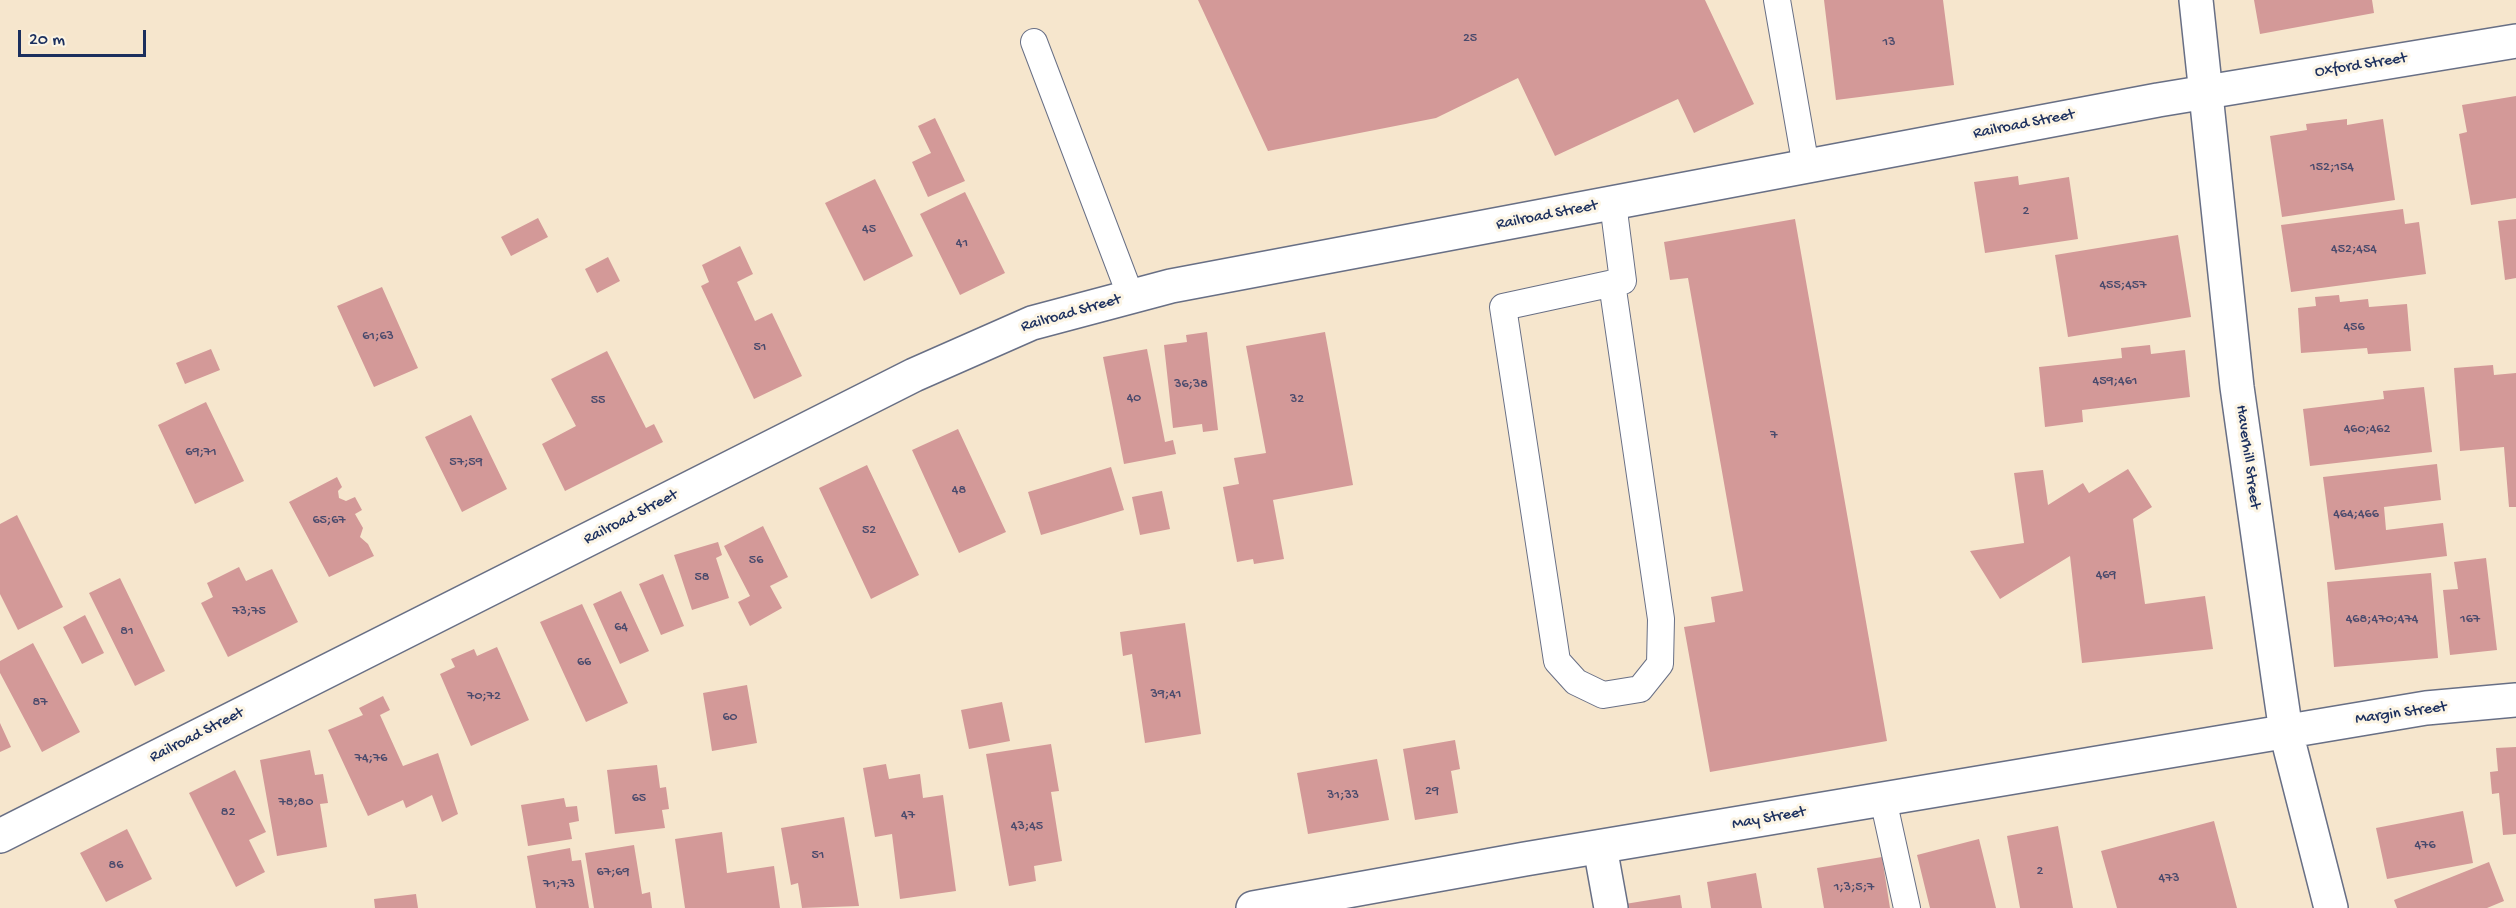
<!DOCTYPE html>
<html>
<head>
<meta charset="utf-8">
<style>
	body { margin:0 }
	#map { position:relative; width:2516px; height:908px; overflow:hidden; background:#f6e6cd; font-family:"Gochi Hand",sans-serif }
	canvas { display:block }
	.scale { position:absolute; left:18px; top:30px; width:128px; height:27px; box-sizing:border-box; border:3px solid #1b2f5e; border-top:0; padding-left:8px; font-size:18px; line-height:21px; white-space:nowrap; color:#1b2f5e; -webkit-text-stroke:4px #fcf5e5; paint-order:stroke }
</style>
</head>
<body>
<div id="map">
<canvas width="2516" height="908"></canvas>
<div class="scale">20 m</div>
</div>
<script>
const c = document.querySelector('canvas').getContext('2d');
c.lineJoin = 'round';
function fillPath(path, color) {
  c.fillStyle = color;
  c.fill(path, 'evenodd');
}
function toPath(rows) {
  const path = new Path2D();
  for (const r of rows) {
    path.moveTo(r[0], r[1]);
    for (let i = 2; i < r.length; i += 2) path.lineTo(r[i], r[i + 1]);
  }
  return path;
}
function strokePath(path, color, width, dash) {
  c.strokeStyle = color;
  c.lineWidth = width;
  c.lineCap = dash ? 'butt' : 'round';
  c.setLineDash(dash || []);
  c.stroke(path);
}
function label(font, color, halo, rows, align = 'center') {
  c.font = font + ' "Gochi Hand",sans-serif';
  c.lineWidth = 6;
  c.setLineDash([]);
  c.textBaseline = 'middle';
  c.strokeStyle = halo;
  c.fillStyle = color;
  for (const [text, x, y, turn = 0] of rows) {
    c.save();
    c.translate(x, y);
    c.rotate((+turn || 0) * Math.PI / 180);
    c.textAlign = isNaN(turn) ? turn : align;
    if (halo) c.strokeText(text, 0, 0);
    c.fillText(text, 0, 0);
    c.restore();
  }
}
fillPath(toPath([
	[1198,0,1705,0,1754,104,1694,133,1678,99,1555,156,1518,78,1436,118,1268,151],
	[1824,0,1943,0,1954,85,1836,100],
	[2254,0,2372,0,2374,13,2260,34],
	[2516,96,2516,198,2471,205,2459,134,2467,132,2462,105],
	[935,118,965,181,928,197,912,162,931,153,918,126],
	[2347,119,2347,125,2383,119,2395,200,2282,217,2270,136,2307,130,2306,124],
	[2018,176,2019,185,2069,177,2078,239,1985,253,1974,182],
	[875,179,913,256,864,281,825,203],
	[965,192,1005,273,960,295,920,214],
	[2403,209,2405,224,2419,222,2426,274,2291,292,2281,225],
	[538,218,548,237,511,256,501,237],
	[1795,219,1887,741,1710,772,1684,627,1715,622,1711,597,1743,591,1688,278,1670,280,1664,242],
	[2516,219,2516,278,2505,280,2498,221],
	[2178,235,2191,317,2068,337,2055,255],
	[740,246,753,274,737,282,755,321,772,313,802,376,754,399,701,286,709,282,702,265],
	[608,257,620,281,597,293,585,269],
	[382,287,418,368,374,387,337,306],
	[2339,295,2340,302,2368,299,2369,307,2407,304,2411,351,2368,354,2367,348,2301,353,2298,308,2316,306,2315,297],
	[1207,332,1218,430,1203,432,1202,424,1173,428,1164,345,1187,342,1186,335],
	[1325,332,1353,485,1273,500,1284,559,1254,564,1253,559,1237,562,1223,487,1239,484,1234,458,1266,453,1246,346],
	[2150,345,2151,354,2185,350,2190,397,2082,410,2083,422,2045,427,2039,367,2122,358,2121,348],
	[211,349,220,370,185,384,176,363],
	[1147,349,1165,442,1173,440,1176,454,1124,464,1103,357],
	[607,351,646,428,654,424,663,442,565,491,542,444,576,426,551,379],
	[2493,365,2494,375,2516,373,2516,507,2509,507,2504,447,2460,451,2454,368],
	[2424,387,2432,452,2310,466,2303,409,2384,399,2383,391],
	[206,402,244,481,195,504,158,425],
	[471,415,507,489,462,512,425,437],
	[958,429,1006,532,959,553,912,450],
	[2437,464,2441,500,2384,507,2386,530,2443,523,2447,556,2335,570,2323,477],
	[867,465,919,575,871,599,819,488],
	[1111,467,1124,510,1041,535,1028,492],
	[2128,469,2152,507,2133,519,2145,604,2205,596,2213,649,2082,663,2070,556,2000,599,1970,551,2024,543,2014,473,2043,470,2048,505,2083,483,2089,493],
	[337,477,342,487,338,491,339,498,346,501,355,497,362,510,355,514,363,528,360,537,368,544,374,556,329,577,289,502],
	[1162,491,1170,529,1140,535,1132,497],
	[17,515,63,607,18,630,0,594,0,524],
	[763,526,788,577,770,586,782,608,750,626,738,602,750,596,724,546],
	[718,542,722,555,716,558,729,598,692,610,674,555],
	[2486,558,2497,650,2450,655,2443,590,2458,589,2454,562],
	[239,567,246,581,272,569,298,622,228,657,201,603,213,597,207,583],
	[2431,573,2438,658,2334,667,2327,582],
	[663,574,684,626,661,635,639,584],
	[120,578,165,671,135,686,89,593],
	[621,591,649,651,620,664,593,604],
	[582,604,628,703,586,722,540,622],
	[85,615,104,653,82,664,63,627],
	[1185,623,1201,734,1145,743,1132,654,1123,656,1120,632],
	[33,643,80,732,42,752,0,673,0,661],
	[497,647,529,720,471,746,440,674,455,667,451,659,474,649,477,656],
	[747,685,757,743,712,751,703,693],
	[383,696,390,710,380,715,403,766,438,753,458,814,442,822,432,795,406,808,403,800,368,816,328,730,363,715,359,708],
	[1002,702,1010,741,969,749,961,710],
	[0,723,11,747,0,752],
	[1455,740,1460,769,1451,771,1458,813,1415,820,1403,749],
	[1051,744,1059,791,1051,792,1062,861,1034,866,1036,881,1009,886,986,754],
	[2516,747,2516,834,2503,835,2499,793,2492,794,2490,772,2498,771,2496,748],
	[310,750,315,775,323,774,328,803,320,804,327,847,277,856,260,760],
	[1377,759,1389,820,1308,834,1297,773],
	[886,764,889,779,920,774,923,798,943,795,956,891,900,899,892,834,875,837,863,768],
	[657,765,660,788,666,787,669,809,662,810,665,828,615,834,607,770],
	[235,770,266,832,249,840,265,872,236,887,189,793],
	[564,798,566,807,577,806,579,821,569,823,572,839,528,846,521,805],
	[2463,811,2473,863,2387,879,2376,828],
	[844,817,859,906,802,908,798,883,791,885,781,828],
	[2214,821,2237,908,2117,908,2101,851],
	[2058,826,2073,908,2020,908,2007,836],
	[127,829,152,879,106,902,80,853],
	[722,832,727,873,774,866,780,908,685,908,675,839],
	[1979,839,1996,908,1930,908,1917,855],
	[634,845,642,894,650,892,652,908,594,908,585,853],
	[570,848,572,861,581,860,589,908,536,908,527,856],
	[1882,857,1890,908,1824,908,1817,868],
	[2489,862,2504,901,2487,908,2397,908,2394,900],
	[1756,873,1762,908,1711,908,1707,882],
	[416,894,418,908,375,908,374,899],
	[1680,895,1682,908,1625,908,1625,904]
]), '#d39998');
const lane = toPath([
	[1777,0,1806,167],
	[1034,42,1131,297],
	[1612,283,1661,619,1660,664,1640,689,1603,695,1576,682,1557,661,1503,307,1623,281,1613,203],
	[1883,799,1907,908]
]);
const street = toPath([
	[0,836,914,375,1032,323,1171,286,2158,100,2516,41],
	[1600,847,1611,908]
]);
const secondary = toPath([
	[2196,0,2237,387,2279,684,2286,732,2331,908],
	[1253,908,1525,859,2426,708,2516,700]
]);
strokePath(lane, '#686f85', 28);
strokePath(street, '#686f85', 36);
strokePath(secondary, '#686f85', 36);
strokePath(lane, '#fff', 26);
strokePath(street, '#fff', 33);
strokePath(secondary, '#fff', 33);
label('14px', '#494a6c', null, [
	["25",1470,39],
	["13",1889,43],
	["152;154",2332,168],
	["2",2026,212],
	["45",869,230],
	["41",962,244],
	["452;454",2354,250],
	["455;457",2123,286],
	["456",2354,328],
	["61;63",378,337],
	["51",760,348],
	["459;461",2115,382],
	["36;38",1191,385],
	["40",1134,399],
	["32",1297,400],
	["55",598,401],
	["460;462",2367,430],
	["7",1774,436],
	["69;71",201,453],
	["57;59",466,463],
	["48",959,491],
	["464;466",2356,515],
	["65;67",329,521],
	["52",869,531],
	["56",756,561],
	["469",2106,576],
	["58",702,578],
	["73;75",249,612],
	["468;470;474",2382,620],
	["167",2470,620],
	["64",621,628],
	["81",127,632],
	["66",584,663],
	["39;41",1166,695],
	["70;72",484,697],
	["87",40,703],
	["60",730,718],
	["74;76",371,759],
	["29",1432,792],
	["31;33",1343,796],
	["65",639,799],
	["78;80",296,803],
	["82",228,813],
	["47",908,816],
	["43;45",1027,827],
	["476",2425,846],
	["51",818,856],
	["86",116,866],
	["2",2040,872],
	["67;69",613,873],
	["473",2169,879],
	["71;73",559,885],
	["1;3;5;7",1854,888]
]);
label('16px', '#1b2f5e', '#fcf5e5', [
	["Oxford Street",2361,66,-9],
	["Railroad Street",2024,125,-11],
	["Railroad Street",1547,216,-11],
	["Railroad Street",1071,314,-16],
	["Haverhill Street",2247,457,82],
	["Railroad Street",631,518,-27],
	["Margin Street",2401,714,-8],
	["Railroad Street",197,736,-27],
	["May Street",1769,819,-10]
]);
</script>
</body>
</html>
